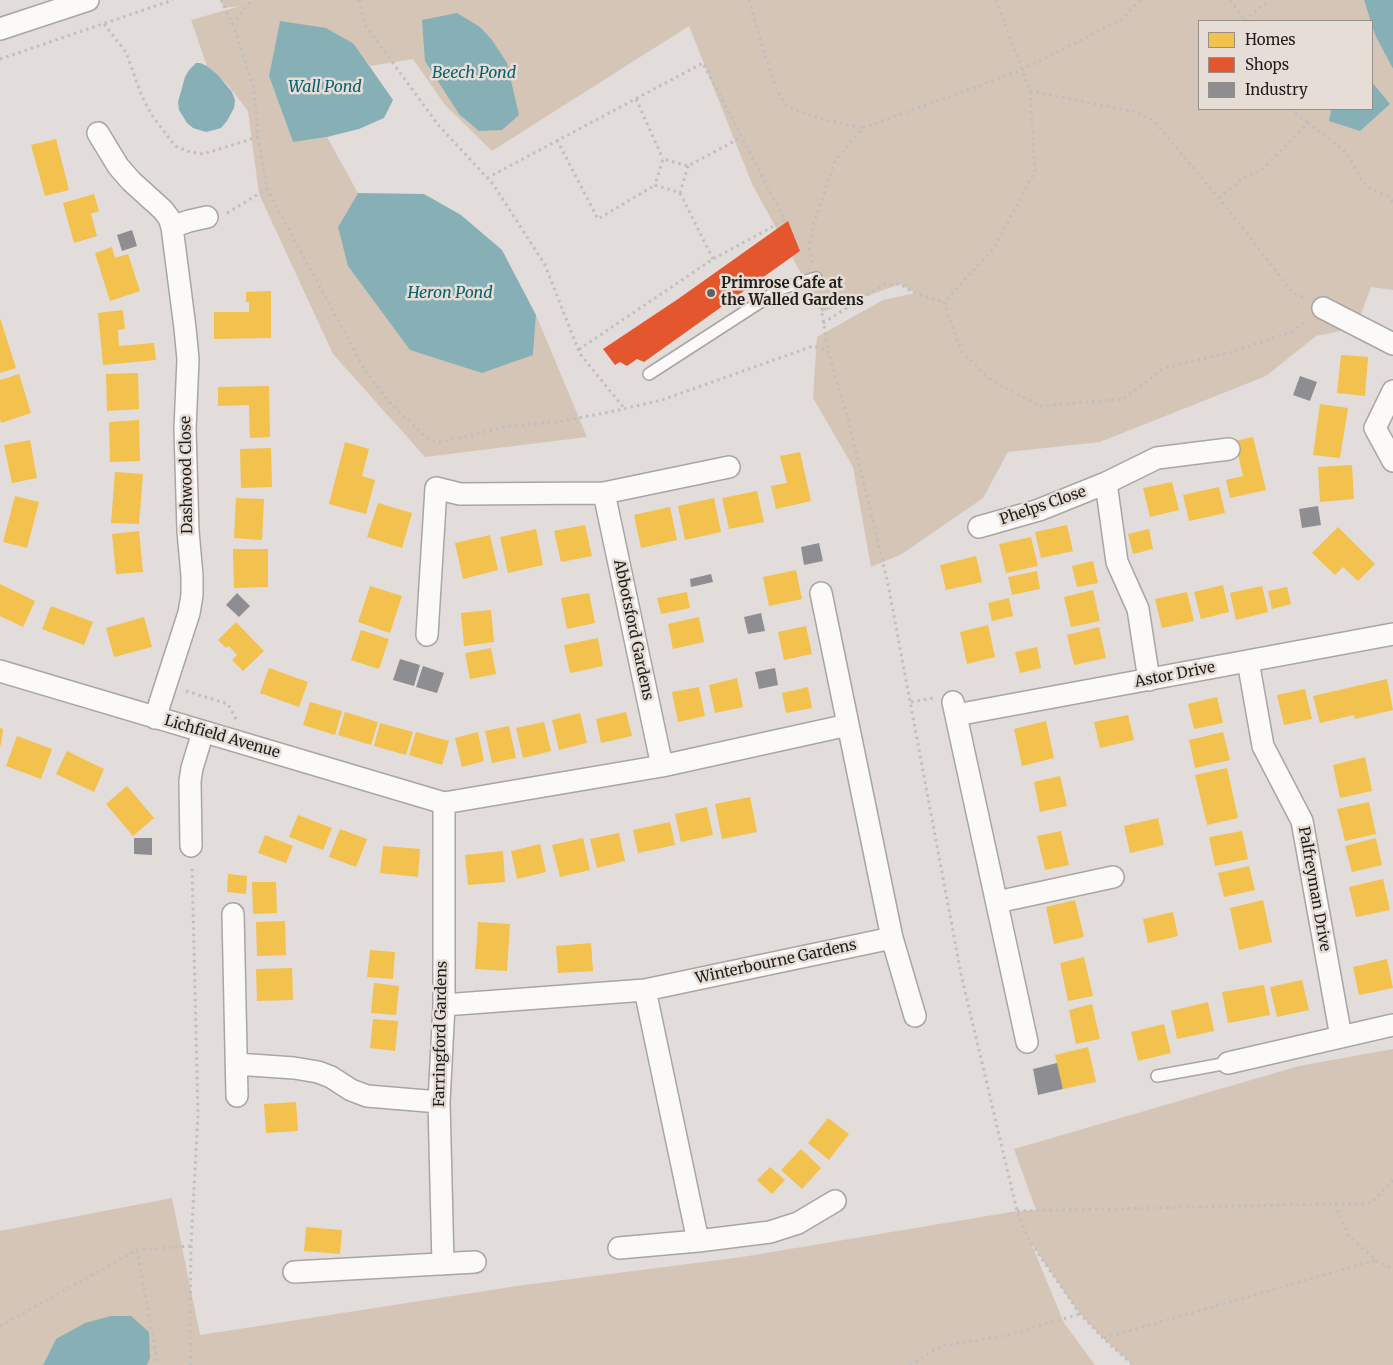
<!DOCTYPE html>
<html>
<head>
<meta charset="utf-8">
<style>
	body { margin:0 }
	#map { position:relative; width:1393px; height:1365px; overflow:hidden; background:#e2ddda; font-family:Merriweather,serif }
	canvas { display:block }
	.legend { position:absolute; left:1198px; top:20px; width:175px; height:90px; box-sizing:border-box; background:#e5ddd6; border:1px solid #96908b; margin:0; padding:6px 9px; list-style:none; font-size:15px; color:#201d1a }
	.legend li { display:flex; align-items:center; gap:10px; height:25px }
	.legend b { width:25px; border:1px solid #96908b }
</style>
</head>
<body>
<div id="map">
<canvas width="1393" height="1365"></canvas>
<ul class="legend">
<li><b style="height:14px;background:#f2c14e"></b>Homes</li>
<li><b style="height:14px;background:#e4572e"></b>Shops</li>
<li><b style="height:14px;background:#8d8d92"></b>Industry</li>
</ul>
</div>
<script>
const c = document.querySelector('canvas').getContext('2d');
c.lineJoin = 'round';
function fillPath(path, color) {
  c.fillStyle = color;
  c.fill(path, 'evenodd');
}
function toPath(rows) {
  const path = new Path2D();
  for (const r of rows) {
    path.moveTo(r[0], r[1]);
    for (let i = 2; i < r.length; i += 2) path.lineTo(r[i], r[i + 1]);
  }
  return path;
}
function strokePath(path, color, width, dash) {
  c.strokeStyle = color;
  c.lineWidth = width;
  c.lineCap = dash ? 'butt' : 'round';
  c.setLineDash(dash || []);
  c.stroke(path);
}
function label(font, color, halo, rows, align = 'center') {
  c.font = font + ' Merriweather,serif';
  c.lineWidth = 5;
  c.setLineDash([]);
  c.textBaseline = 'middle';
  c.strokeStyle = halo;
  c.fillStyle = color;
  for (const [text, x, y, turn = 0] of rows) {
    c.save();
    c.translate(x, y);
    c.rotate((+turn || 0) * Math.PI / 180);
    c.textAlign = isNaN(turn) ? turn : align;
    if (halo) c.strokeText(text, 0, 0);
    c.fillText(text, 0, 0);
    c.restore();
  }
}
fillPath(toPath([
	[221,0,1364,0,1371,21,1199,21,1199,109,1331,109,1330,121,1389,104,1372,82,1372,23,1375,35,1393,69,1393,290,1371,287,1356,328,1316,336,1266,376,1100,442,1008,452,983,498,902,554,871,567,853,467,813,398,817,337,883,300,915,293,900,284,822,312,752,184,689,26,492,151,445,105,413,59,370,66,354,44,280,22,269,76,293,142,327,137,358,193,338,227,533,355,536,315,587,437,425,457,333,354,259,194,248,111,227,84,207,66,191,20,240,6,224,8],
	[1393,1049,1393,1365,1133,1365,1104,1339,1080,1314,1031,1243,1064,1323,1095,1365,147,1365,150,1358,56,1339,43,1365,0,1365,0,1231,172,1198,200,1335,517,1286,742,1257,1017,1211,1036,1210,1014,1149,1299,1066]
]), '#d5c5b7');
fillPath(toPath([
	[1364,0,1393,0,1393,69,1375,35],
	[457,13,480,27,492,40,507,63,519,115,502,130,479,131,459,114,425,61,422,20],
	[280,21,326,28,354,44,393,100,384,118,359,129,327,137,293,142,269,76],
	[196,63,200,63,207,66,218,75,232,92,235,100,234,108,227,121,221,128,214,130,206,132,193,128,187,123,179,110,178,102,180,95,185,77,189,70],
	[1372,82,1390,104,1360,131,1329,121,1331,109,1372,109],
	[358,193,424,194,461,215,502,250,536,315,533,355,482,373,410,350,348,266,338,227],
	[111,1316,131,1316,149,1332,150,1358,147,1365,43,1365,56,1339,85,1323]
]), '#86b0b6');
fillPath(toPath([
	[56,139,69,190,45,196,31,145],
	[94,194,99,211,91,214,97,236,74,243,63,203],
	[112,247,115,258,128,254,140,291,110,301,95,253],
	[271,291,271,338,214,339,214,312,249,312,249,302,246,302,246,292],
	[123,310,125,329,118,330,119,346,154,343,156,360,103,365,98,313],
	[0,318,16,368,0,373],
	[1341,355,1368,357,1365,396,1337,393],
	[138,373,139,409,107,411,106,374],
	[19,374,31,413,1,423,0,419,0,380],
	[269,386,270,437,250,438,249,405,218,406,218,387],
	[1320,404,1348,408,1340,458,1313,455],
	[139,420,140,461,110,462,109,422],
	[1253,437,1266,490,1230,498,1226,480,1243,476,1235,441],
	[30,440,37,478,12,483,4,445],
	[345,442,369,449,362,476,375,480,366,514,329,504],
	[271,448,272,487,241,488,240,449],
	[800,452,811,501,776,509,771,486,787,483,780,456],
	[1352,465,1354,499,1320,502,1318,467],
	[115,472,143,474,139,524,111,523],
	[1172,482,1179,510,1150,517,1143,488],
	[1219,487,1225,513,1189,521,1183,495],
	[757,491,764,522,729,529,722,498],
	[15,496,39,502,27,548,3,542],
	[236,498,264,499,262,540,234,538],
	[714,498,721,532,685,540,678,506],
	[378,503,412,513,402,548,367,537],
	[670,507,677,540,641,548,634,515],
	[585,525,592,556,561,562,554,531],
	[1067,525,1073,551,1041,558,1035,532],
	[1338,527,1375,564,1358,581,1343,567,1335,575,1312,553],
	[536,529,543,565,508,573,500,537],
	[1149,529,1153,549,1133,554,1128,534],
	[139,531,143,572,116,574,112,534],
	[490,535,498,570,463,579,455,543],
	[1031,537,1038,566,1006,573,999,544],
	[233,549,268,549,268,587,234,588],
	[976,556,982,582,946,590,940,565],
	[1093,561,1098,583,1077,587,1072,566],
	[796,570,802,599,769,606,763,577],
	[1037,571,1040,589,1012,595,1008,577],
	[0,584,35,601,23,627,0,616],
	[1223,585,1229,612,1201,619,1194,592],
	[370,586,402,596,390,633,358,622],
	[1262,586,1268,612,1236,620,1230,593],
	[1287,587,1291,604,1272,609,1268,591],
	[1093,590,1100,621,1071,627,1064,597],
	[687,592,690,608,661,614,657,598],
	[1187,592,1194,621,1162,628,1155,599],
	[589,593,595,623,567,629,561,598],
	[1009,598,1013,616,992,621,988,603],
	[51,606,93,622,84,645,42,629],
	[491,610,494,642,464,646,461,613],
	[144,617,152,647,114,657,106,628],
	[699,617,704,642,673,649,668,624],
	[236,622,264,651,243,671,232,660,237,655,229,646,226,648,218,640],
	[988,625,995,657,967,664,960,632],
	[806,626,812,654,784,660,778,632],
	[1099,627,1106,658,1074,665,1067,635],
	[361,630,389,639,379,669,351,660],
	[598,638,603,666,570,673,564,645],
	[1037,647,1041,668,1020,673,1015,652],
	[491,648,496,674,470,679,465,653],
	[269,668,308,682,299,707,260,693],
	[737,678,743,707,715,713,709,685],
	[1387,679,1393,710,1355,719,1354,715,1320,723,1313,696],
	[699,687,705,716,678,722,672,692],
	[808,687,812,708,786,713,782,693],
	[1305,689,1312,719,1284,725,1277,695],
	[1217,697,1223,723,1194,729,1188,704],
	[310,702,342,711,335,735,303,725],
	[345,712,378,722,371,745,338,735],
	[626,712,632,736,601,743,596,719],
	[580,713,587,743,559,750,552,720],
	[1128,715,1134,740,1100,748,1094,722],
	[1046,721,1054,758,1022,766,1014,729],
	[544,722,551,751,523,758,516,728],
	[380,723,413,732,406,755,374,746],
	[509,726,516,758,492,763,485,731],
	[0,728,3,729,1,745,0,745],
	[416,732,449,741,442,765,409,755],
	[478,732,484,761,462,767,455,738],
	[1223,732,1230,760,1195,768,1189,740],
	[17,736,52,749,41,779,6,766],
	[67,751,104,769,94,792,56,774],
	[1365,757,1372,791,1340,798,1333,765],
	[1227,768,1238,818,1207,825,1195,775],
	[1060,776,1067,806,1040,812,1034,782],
	[127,786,154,818,133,836,106,804],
	[750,797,757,832,722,839,715,804],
	[1369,802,1376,834,1345,841,1337,809],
	[707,807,713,835,681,842,675,814],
	[298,815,332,828,323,850,289,837],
	[1158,818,1164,845,1130,853,1124,826],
	[670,822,675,845,638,853,633,830],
	[340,829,367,839,356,867,329,857],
	[1061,831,1069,865,1045,870,1037,836],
	[1242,831,1248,859,1215,866,1209,837],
	[619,833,625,861,597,868,590,839],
	[265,835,293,846,286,863,258,853],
	[583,838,590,870,560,877,552,845],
	[1376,838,1382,865,1352,872,1345,846],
	[540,844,546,872,517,879,511,851],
	[383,846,420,849,418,877,380,873],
	[503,851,505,882,468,885,465,855],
	[1249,866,1255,890,1224,897,1218,873],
	[228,874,247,876,246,894,227,892],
	[1383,879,1390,910,1356,917,1349,887],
	[252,882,276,882,277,913,253,914],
	[1075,900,1084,937,1054,944,1046,907],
	[1263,900,1272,942,1239,950,1230,908],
	[1173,912,1178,936,1148,943,1143,919],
	[285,921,286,955,257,956,256,922],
	[478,922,510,924,507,971,475,969],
	[591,943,593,971,558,973,556,946],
	[370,950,395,952,393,979,367,977],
	[1084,957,1093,996,1068,1001,1060,963],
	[1387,959,1393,988,1359,995,1353,967],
	[292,968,293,1000,257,1001,256,969],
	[1302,980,1309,1010,1277,1017,1270,987],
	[374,983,399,986,396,1015,371,1013],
	[1264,985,1270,1015,1228,1023,1222,992],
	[1208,1002,1214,1031,1177,1039,1171,1011],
	[1092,1004,1100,1039,1076,1044,1069,1010],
	[373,1019,398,1021,395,1051,370,1048],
	[1164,1024,1171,1053,1138,1061,1131,1032],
	[1088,1047,1096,1082,1063,1089,1055,1055],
	[296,1102,298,1131,266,1133,264,1104],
	[828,1118,849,1134,829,1160,808,1143],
	[801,1149,821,1168,802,1189,781,1170],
	[770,1167,785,1180,772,1194,757,1180],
	[306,1227,342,1230,340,1254,304,1251]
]), '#f2c14e');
fillPath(toPath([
	[788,221,800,251,644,362,637,359,627,366,620,362,615,365,603,349,678,299]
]), '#e4572e');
fillPath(toPath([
	[132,230,137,246,122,251,117,235],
	[1300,376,1317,382,1310,401,1293,395],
	[1318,506,1321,525,1302,528,1299,509],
	[819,543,823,561,804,565,801,547],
	[711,574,713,582,691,587,690,579],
	[237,593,250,606,239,617,226,605],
	[761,613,765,631,748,634,744,617],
	[400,659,420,665,414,686,393,680],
	[423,666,444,673,437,693,416,687],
	[775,668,778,685,759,689,755,672],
	[134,838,152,838,152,855,134,854],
	[1057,1063,1063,1089,1038,1095,1033,1069]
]), '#8d8d92');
const lane = toPath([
	[649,374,782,288,816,278],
	[1157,1076,1228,1063]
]);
const street = toPath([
	[0,29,88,0],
	[98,133,118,166,131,181,163,210,169,218,172,227,189,221,207,217],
	[1323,308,1393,344],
	[1393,391,1375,428,1393,461],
	[1106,483,1117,562,1138,609,1149,680],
	[604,493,662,766],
	[979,527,1039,510,1106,483,1157,458,1229,449],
	[427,635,436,488,460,494,604,493,729,467],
	[1248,661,1263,746,1302,821,1341,1037],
	[0,671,444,803,662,766,848,725],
	[953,702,1027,1042],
	[956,715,1393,634],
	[155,718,189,613,192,595,192,576,188,531,185,429,188,359,185,328,172,227],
	[191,846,190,781,192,768,203,732],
	[997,902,1113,877],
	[233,914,237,1096],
	[892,938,915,1016],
	[645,990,698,1241],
	[444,1005,645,990,892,938,821,593],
	[1228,1063,1393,1025],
	[236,1064,294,1068,318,1072,331,1077,351,1090,367,1096,439,1102],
	[619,1248,698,1241,770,1232,798,1223,835,1201],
	[443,1264,439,1102,444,1005,444,803],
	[294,1272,475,1262]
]);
strokePath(lane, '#a9a5a3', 14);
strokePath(street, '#a9a5a3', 24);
strokePath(toPath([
	[221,0,235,30,254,88,258,137,267,189,365,370,391,404,428,439,440,442,510,426,557,422,610,412,662,400,813,346,828,351,849,422,888,584,961,974,1017,1211,1029,1240,1080,1314,1104,1339,1133,1365],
	[359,0,365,25,439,126,493,184,545,265,580,354,624,408],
	[749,0,763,49,777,91,788,107,822,119,863,128],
	[996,0,1030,91,1035,171,994,248,944,302,961,351,992,381,1040,406,1123,399,1164,368,1232,352,1291,332,1307,320],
	[1230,0,1245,20],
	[1245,21,1245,20,1270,0],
	[104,24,126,52,141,94,151,114,175,146,190,152,203,154,258,137],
	[232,24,252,0],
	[0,59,173,0],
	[1030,91,1136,112,1154,121,1219,198,1293,293,1304,298],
	[636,99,663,159],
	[1290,109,1308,123],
	[557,140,598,219,655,185],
	[688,166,680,193,655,185,663,159,688,166,742,137],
	[487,178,703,63,785,220,713,259,578,350],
	[680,193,713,259],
	[1219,198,1244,177,1261,171,1308,123,1346,152,1362,181,1371,189,1388,197,1393,202],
	[227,213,267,189],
	[812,263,809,247,814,223,835,161,863,128,1022,70,1122,19,1140,0],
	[819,294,828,351],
	[823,323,883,285,900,284,916,294,944,302],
	[186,691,228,704,236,719],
	[911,702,933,698],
	[1335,1204,1349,1236,1376,1260,1393,1269],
	[1017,1211,1371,1203,1393,1180],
	[137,1250,158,1365],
	[0,1326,137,1250,191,1246],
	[1104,1338,1376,1260],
	[191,1365,190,1333,191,1246,198,1114,192,867],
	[910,1365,941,1346,1008,1335,1080,1314]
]), '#c1bfbe', 3, [2.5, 4]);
strokePath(lane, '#fbfaf9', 11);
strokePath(street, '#fbfaf9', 21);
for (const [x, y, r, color] of [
	[711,293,5,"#64605d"]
]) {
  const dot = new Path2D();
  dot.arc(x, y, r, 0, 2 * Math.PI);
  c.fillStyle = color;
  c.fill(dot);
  strokePath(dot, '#e5ddd6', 2);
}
label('bold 15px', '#201d1a', '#e5ddd6', [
	["Primrose Cafe at",721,284],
	["the Walled Gardens",721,301]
], 'left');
label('15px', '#201d1a', '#e5ddd6', [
	["Dashwood Close",187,475,-91],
	["Phelps Close",1043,506,-19],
	["Abbotsford Gardens",633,630,78],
	["Astor Drive",1175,675,-11],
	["Lichfield Avenue",222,737,16],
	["Palfreyman Drive",1314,889,80],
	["Winterbourne Gardens",776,962,-12],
	["Farringford Gardens",441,1034,-89]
]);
label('italic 16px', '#06626e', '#e5ddd6', [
	["Beech Pond",474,73],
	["Wall Pond",325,87],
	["Heron Pond",450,293]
]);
</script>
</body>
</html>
